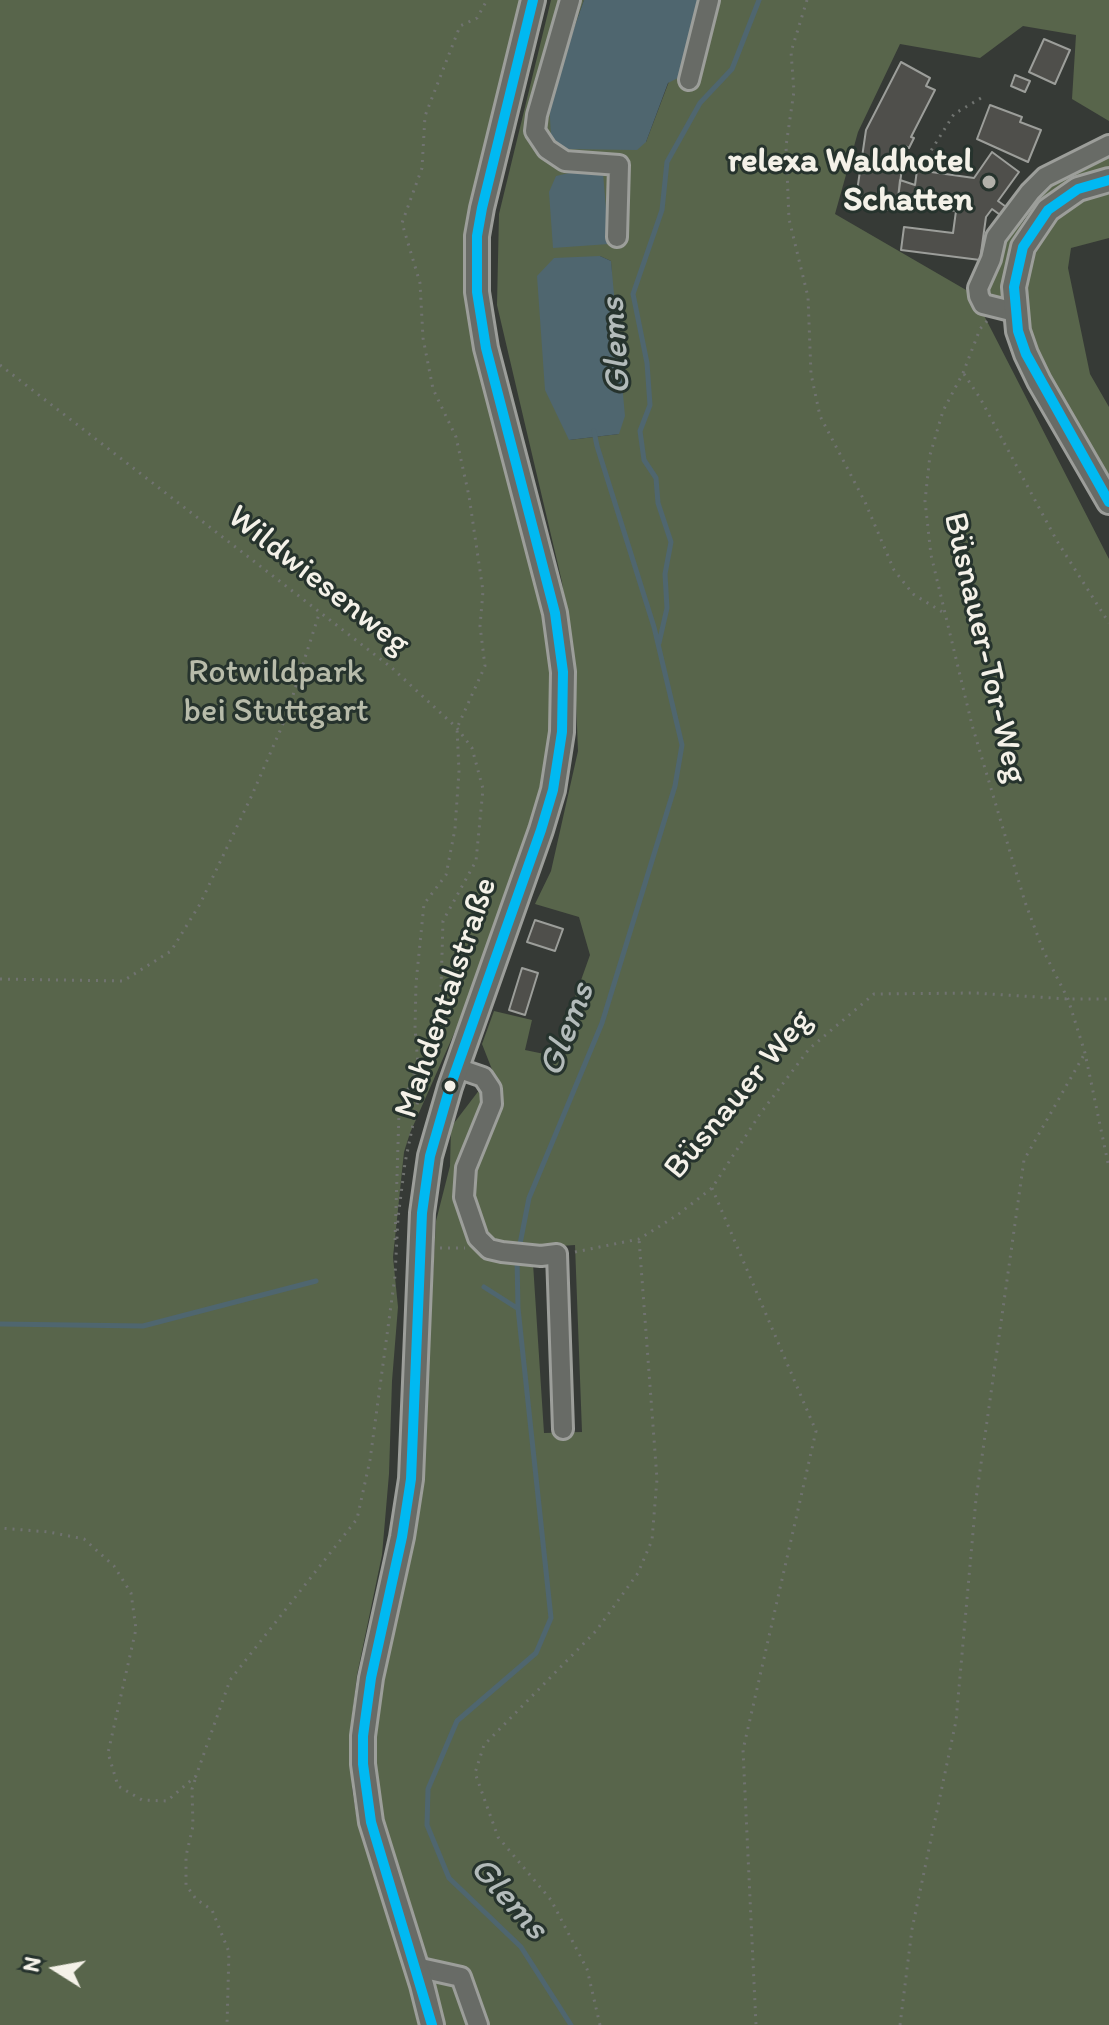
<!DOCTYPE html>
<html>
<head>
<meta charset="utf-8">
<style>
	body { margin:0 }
	#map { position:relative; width:1109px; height:2025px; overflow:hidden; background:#363a36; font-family:Itim,sans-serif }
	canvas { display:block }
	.north { position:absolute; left:16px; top:1929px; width:80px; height:80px; -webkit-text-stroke:6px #26332d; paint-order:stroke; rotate:281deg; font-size:22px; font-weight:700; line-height:32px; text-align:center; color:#f4f1e8 }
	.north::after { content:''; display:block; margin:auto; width:28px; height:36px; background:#f4f1e8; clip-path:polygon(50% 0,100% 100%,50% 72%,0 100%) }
</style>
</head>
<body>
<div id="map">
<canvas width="1109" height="2025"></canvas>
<div class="north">N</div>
</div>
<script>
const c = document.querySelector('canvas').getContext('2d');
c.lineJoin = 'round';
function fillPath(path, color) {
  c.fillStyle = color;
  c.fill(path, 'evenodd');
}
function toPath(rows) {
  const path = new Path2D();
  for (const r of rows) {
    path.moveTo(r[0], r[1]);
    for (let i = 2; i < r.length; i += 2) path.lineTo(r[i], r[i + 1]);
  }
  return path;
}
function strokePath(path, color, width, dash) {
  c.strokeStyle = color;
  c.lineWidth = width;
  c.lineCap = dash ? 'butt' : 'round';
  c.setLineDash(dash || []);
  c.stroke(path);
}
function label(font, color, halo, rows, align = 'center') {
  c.font = font + ' Itim,sans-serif';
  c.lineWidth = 6;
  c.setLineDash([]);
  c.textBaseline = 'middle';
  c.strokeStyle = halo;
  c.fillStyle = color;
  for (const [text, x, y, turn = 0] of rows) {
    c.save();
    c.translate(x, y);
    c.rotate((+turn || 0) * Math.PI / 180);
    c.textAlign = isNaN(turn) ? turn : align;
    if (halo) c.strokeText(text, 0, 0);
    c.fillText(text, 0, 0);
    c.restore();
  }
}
fillPath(toPath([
	[0,0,523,0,470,235,466,279,471,329,554,657,552,755,525,848,464,1011,410,1133,404,1152,393,1257,398,1307,392,1381,389,1474,382,1555,357,1675,350,1733,352,1789,357,1819,408,1983,418,2025,0,2025],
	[551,0,584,0,549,98,646,142,700,0,1109,0,1109,121,1072,99,1076,35,1023,26,980,58,900,44,858,132,835,214,973,294,1109,559,1109,2025,440,2025,388,1858,374,1772,376,1716,412,1544,421,1487,436,1221,450,1166,451,1127,493,1072,482,1044,494,1011,532,1020,525,1050,554,1056,590,955,579,917,535,904,551,871,578,751,575,676,562,582,497,305,499,214],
	[600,256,611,261,619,434,569,440],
	[575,1245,582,1432,544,1433,532,1248],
	[1109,151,1109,167,1071,179,1036,205,1024,220,1011,246,1003,276,1001,301,991,300,987,293,988,282,1001,243,1040,189],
	[1109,193,1109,238,1071,248,1068,268,1090,374,1109,407,1109,475,1042,362,1030,333,1025,307,1030,262,1038,243,1049,227,1066,211,1081,201]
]), '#58654b');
fillPath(toPath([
	[584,0,700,0,680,77,668,83,646,142,637,150,561,149,551,137,549,98],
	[569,173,603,173,609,244,553,248,549,192,556,176],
	[600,256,611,261,625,416,619,434,569,440,545,390,537,276,554,258]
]), '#4f666f');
strokePath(toPath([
	[659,643,667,608,665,574,671,542,658,503,656,478,644,460,640,431,650,405,647,363,633,294,662,210,667,162,700,103,732,69,759,0],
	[519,1249,529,1198,602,1023,675,786,682,745,654,627,597,446,594,431],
	[517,1259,518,1308,551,1618,536,1653,457,1721,428,1789,427,1825,449,1878,521,1947,571,2025],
	[484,1287,517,1308],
	[0,1324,143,1326,316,1281]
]), '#4f666f', 5);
const building = toPath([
	[1044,39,1070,50,1055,84,1029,72,1044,39],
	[901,62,930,78,926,86,935,90,911,137,914,138,909,148,905,146,898,198,890,197,889,210,855,205,866,130,901,62],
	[1015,75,1030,81,1025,92,1011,86,1015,75],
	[990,105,1022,117,1020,122,1041,130,1028,162,977,139,990,105],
	[992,152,1019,172,998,201,1009,209,1003,217,992,209,986,217,980,260,901,250,904,227,953,233,956,211,919,205,919,201,898,198,900,180,915,185,917,170,974,178,992,152],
	[535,920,563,929,555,951,527,942,535,920],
	[522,968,538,973,525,1015,509,1010,522,968]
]);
fillPath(building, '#4f4f4b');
strokePath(building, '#9c9e9a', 2);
const minor = toPath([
	[570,0,537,115,535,131,547,149,565,161,619,165,617,237],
	[689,80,709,0],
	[1015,312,983,304,979,296,978,288,991,259,996,237,1030,192,1045,177,1109,145],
	[457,1068,483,1077,491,1089,492,1104,466,1168,464,1197,478,1238,489,1249,502,1252,541,1256,557,1254,563,1429],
	[416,1967,461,1977,478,2025]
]);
const major = toPath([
	[1109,180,1078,189,1048,210,1023,247,1014,287,1018,331,1026,354,1039,381,1109,502],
	[432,2025,422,1985,371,1822,363,1764,363,1736,371,1678,402,1537,411,1479,422,1213,430,1156,450,1087,541,830,553,790,562,732,563,672,555,613,486,348,477,292,477,236,482,208,533,0]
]);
strokePath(minor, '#9c9e9a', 24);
strokePath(major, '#9c9e9a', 28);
strokePath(toPath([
	[807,0,791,52,794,91,786,146,789,219,808,297,811,374,820,416,865,502,894,570,913,594,944,613],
	[927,157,954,114,981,98,984,93],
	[987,321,980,329,963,373,943,411,930,455,925,501,931,555,972,725,1025,902,1043,950,1068,999,1085,1053,1109,1168],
	[0,365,392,668,457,728,472,748,483,789,476,861,443,921,441,988,405,1163,398,1218,395,1276,370,1460,357,1519,230,1680,196,1776,167,1801,142,1800,118,1786,108,1753,136,1629,131,1593,114,1566,84,1539,49,1532,0,1528],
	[964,374,980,398,1057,541,1109,623],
	[0,979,123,981,171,951,200,904,252,795,286,717,320,611],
	[712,1188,816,1431,743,1750,756,2025],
	[395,1240,399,1113,418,1064,415,1029,416,983,424,904,446,875,455,829,459,771,457,728,485,666,480,626,483,591,469,496,456,437,433,389,423,338,420,283,402,223,422,168,425,116,460,26,477,18,487,0],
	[440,1248,465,1248],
	[575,1252,639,1239,676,1216,712,1188,760,1114,809,1049,874,994,975,993,1068,999,1109,999],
	[195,1780,192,1789,193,1826,186,1856,186,1885,196,1899,212,1910,229,1952,227,2025],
	[600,2025,587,1969,551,1900,498,1837,475,1773,484,1745,596,1631,638,1573,652,1540,657,1479,639,1239],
	[900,2025,912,1929,956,1721,976,1499,1024,1160,1085,1053]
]), '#707370', 3, [2, 6]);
strokePath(minor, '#686b66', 18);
strokePath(major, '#686b66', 22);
strokePath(toPath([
	[1109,180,1078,189,1048,210,1023,247,1014,287,1018,331,1026,354,1109,502],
	[432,2025,371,1822,363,1764,363,1736,371,1678,402,1537,411,1479,422,1213,430,1156,450,1087,541,830,553,790,562,732,563,672,555,613,486,348,477,292,477,236,482,208,533,0]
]), '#00b9f2', 10);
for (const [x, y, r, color] of [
	[989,182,8,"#b2b1aa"],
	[450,1086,7,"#f4f1e8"]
]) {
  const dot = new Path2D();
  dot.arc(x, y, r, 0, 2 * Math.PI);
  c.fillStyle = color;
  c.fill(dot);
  strokePath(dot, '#26332d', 3);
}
label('bold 34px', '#f4f1e8', '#26332d', [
	["relexa Waldhotel",973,162],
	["Schatten",973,201]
], 'right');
label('34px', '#f4f1e8', '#26332d', [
	["Wildwiesenweg",318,581,38],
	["Büsnauer-Tor-Weg",984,648,77],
	["Mahdentalstraße",447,998,-71],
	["Büsnauer Weg",739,1095,-50]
]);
label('34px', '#b8bcaa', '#26332d', [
	["Rotwildpark",276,673],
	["bei Stuttgart",276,712]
]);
label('italic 36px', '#b3bbba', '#26332d', [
	["Glems",617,346,-94],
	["Glems",568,1030,-69],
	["Glems",508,1899,48]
]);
</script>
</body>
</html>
